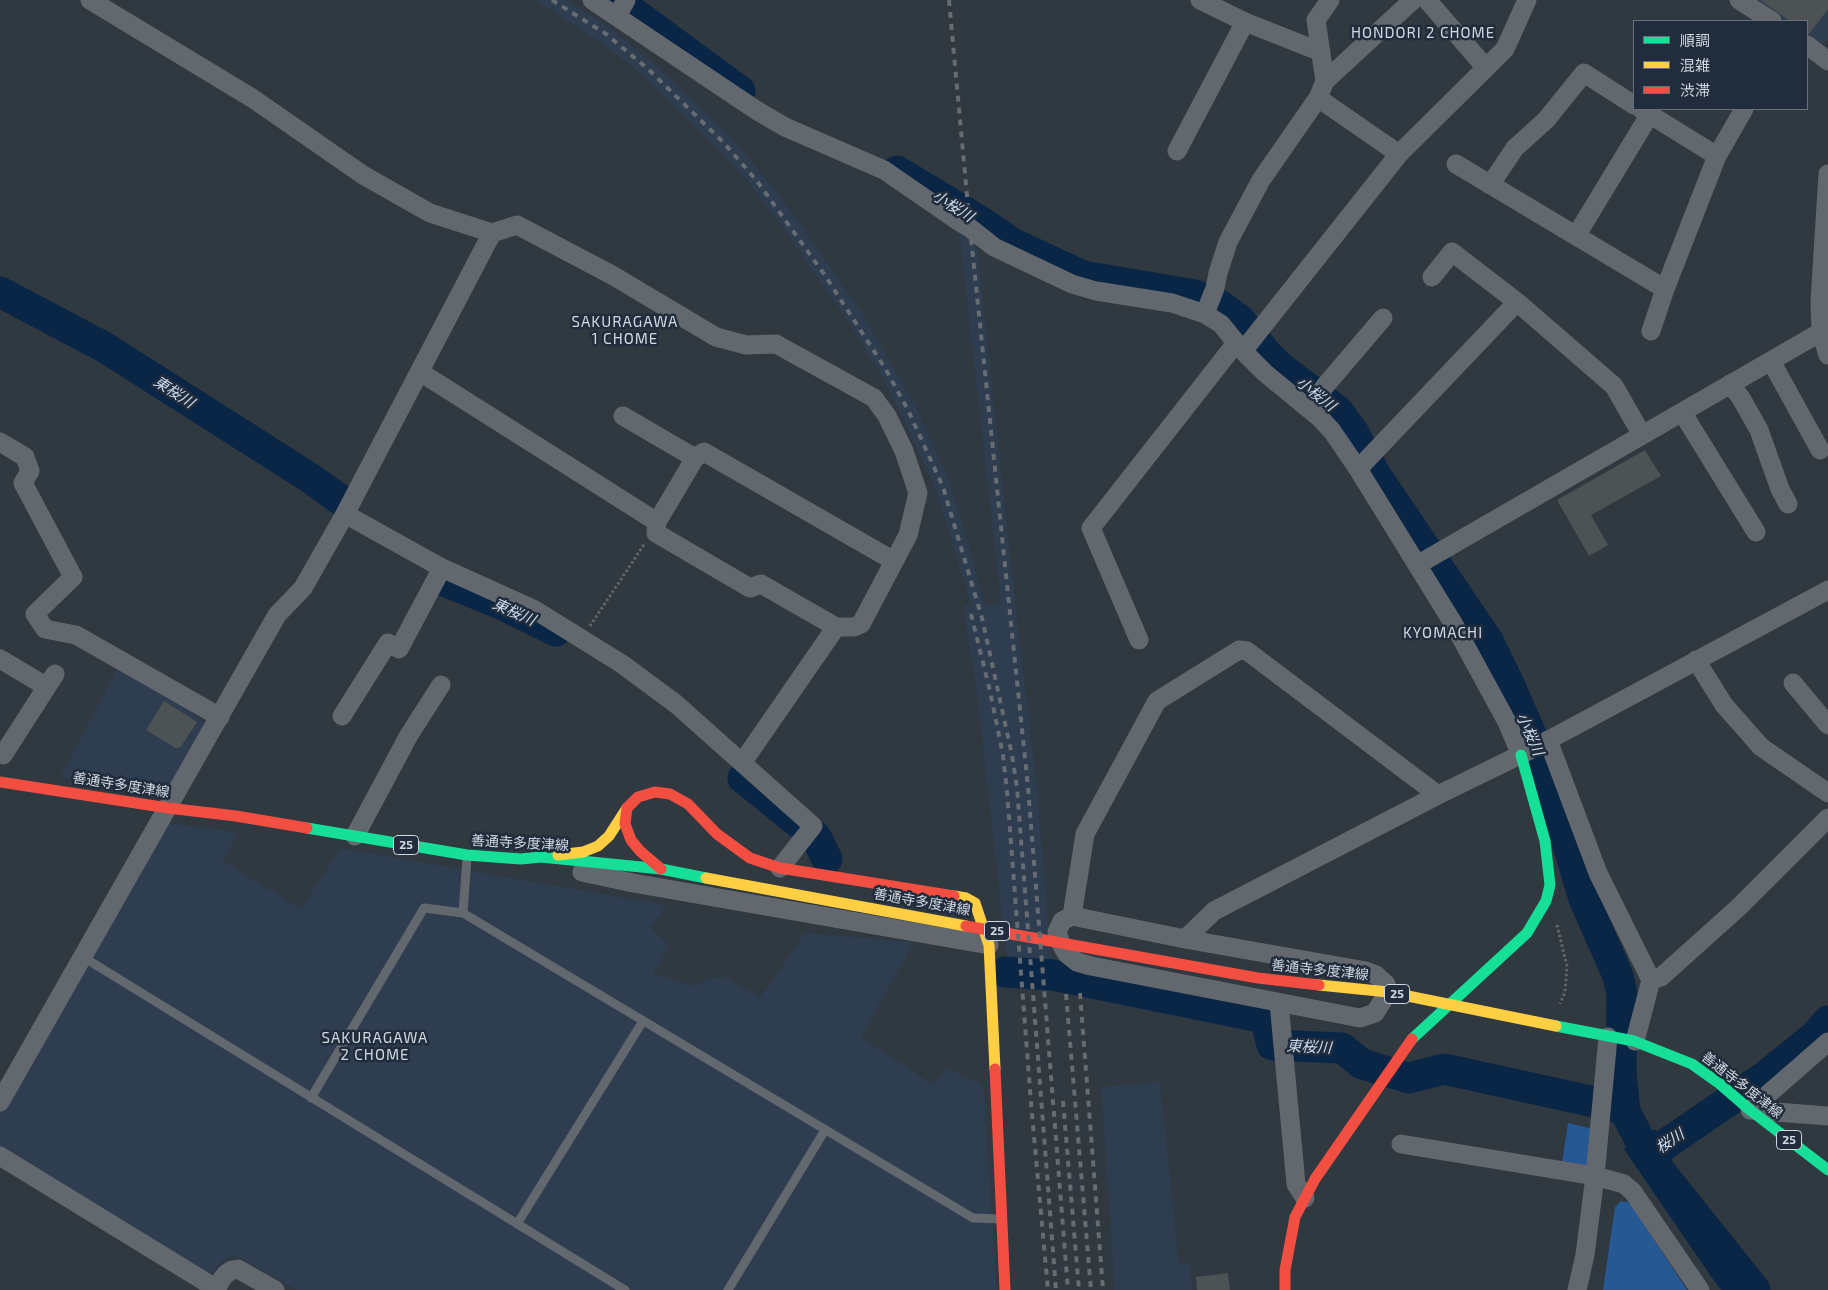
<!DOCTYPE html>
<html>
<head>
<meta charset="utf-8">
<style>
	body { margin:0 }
	#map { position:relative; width:1828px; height:1290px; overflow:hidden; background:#303840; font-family:"Exo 2","Noto Sans JP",sans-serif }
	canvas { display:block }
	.legend { position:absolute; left:1633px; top:20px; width:175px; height:90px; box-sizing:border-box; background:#212c3c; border:1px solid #67717e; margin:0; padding:6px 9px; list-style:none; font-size:15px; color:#d0d8e2 }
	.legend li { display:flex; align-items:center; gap:10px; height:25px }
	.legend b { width:25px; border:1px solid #67717e }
</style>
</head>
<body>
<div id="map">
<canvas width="1828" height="1290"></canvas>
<ul class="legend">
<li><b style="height:6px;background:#16e098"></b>順調</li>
<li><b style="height:6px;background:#ffcf43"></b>混雑</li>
<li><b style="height:6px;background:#f24e42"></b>渋滞</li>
</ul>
</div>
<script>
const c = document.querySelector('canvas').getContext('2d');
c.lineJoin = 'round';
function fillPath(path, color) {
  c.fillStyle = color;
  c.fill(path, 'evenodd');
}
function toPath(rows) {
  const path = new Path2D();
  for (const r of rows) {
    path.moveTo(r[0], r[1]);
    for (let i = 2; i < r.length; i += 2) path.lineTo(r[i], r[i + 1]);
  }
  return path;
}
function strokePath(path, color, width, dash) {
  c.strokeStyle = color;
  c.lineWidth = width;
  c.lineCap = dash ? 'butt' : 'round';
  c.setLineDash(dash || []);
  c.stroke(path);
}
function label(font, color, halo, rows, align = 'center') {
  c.font = font + ' "Exo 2","Noto Sans JP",sans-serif';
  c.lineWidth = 5;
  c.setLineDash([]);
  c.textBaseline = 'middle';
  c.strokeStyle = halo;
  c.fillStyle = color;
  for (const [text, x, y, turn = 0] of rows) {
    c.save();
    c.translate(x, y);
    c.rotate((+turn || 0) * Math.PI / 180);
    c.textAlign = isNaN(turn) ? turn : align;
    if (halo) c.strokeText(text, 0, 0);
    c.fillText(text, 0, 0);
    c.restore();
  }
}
fillPath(toPath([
	[535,0,566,0,610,28,653,63,729,135,763,175,799,222,865,318,916,407,950,483,974,564,984,605,1001,603,958,221,958,206,974,217,1015,602,1037,787,1052,972,1008,969,976,685,963,606,971,604,936,490,901,414,879,371,852,328,787,233,751,185,717,148,642,75,600,42],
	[1752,0,1828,0,1828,40,1819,45,1807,37,1807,21,1783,21],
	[118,668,169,695,208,725,167,795,60,777],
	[165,823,238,832,223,861,301,909,340,848,666,905,650,928,669,944,653,974,695,986,708,978,725,977,760,997,805,933,914,942,861,1037,934,1085,947,1068,983,1085,997,1290,297,1290,241,1258,235,1256,230,1257,220,1263,208,1278,0,1150,0,1114],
	[1160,1082,1179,1264,1190,1264,1192,1290,1115,1290,1101,1087]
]), '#2e3d50');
fillPath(toPath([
	[1568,1123,1593,1129,1589,1174,1561,1169],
	[1621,1201,1630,1203,1687,1290,1603,1290,1615,1207]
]), '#265893');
fillPath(toPath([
	[1655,1129,1673,1156,1669,1170,1675,1195,1770,1290,1721,1290,1710,1275,1624,1149]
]), '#092647');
strokePath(toPath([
	[613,0,634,13,740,91],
	[897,171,980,221,1012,243,1083,276,1195,295,1221,306,1240,320,1265,352,1280,367,1338,411,1354,433,1375,474,1488,641,1509,684,1544,764,1584,899,1618,976,1622,994,1621,1074,1625,1111,1648,1156,1755,1290],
	[0,292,104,347,310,478,342,501],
	[444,581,503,605,556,631],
	[743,778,816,837,827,859],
	[1005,972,1053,975,1265,1018,1272,1045,1342,1048,1362,1064,1409,1078,1444,1069,1613,1106,1625,1111],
	[1648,1156,1764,1077,1815,1036,1828,1021]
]), '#092647', 31);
fillPath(toPath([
	[1760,0,1828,0,1828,9,1809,34,1807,34,1807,21,1790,21],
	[1645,450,1661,476,1591,515,1608,545,1589,556,1557,500],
	[164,701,197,722,180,748,178,747,177,749,146,730],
	[1228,1273,1230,1290,1197,1290,1196,1277]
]), '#4d5354');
strokePath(toPath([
	[590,626,645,543],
	[1557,925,1567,966,1565,992,1560,1004]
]), '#61676c', 3, [2.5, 2.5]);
strokePath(toPath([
	[467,858,463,913,973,1218,1000,1219],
	[83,957,625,1290],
	[311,1098,424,908,463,913],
	[517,1224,643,1021],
	[728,1290,825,1130]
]), '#63686e', 9);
strokePath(toPath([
	[90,0,252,98,363,175,430,213,492,233,517,225,612,275,716,337,746,345,776,344,874,398,887,416,904,451,918,493,908,535,861,624,854,627,836,627,742,763],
	[592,0,756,110,785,127,884,170,958,221,970,228,994,247,1072,284,1096,291,1172,303,1205,314,1221,324,1243,351,1265,373,1321,419,1332,431,1358,469,1453,623,1507,722,1521,755],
	[1200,0,1245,22,1321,52],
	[1330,0,1316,20,1325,81,1318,98,1399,154],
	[1427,0,1486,68],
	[1739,0,1772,21],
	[617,16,626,0],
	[1807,45,1828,61],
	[1325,81,1413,0],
	[1641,109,1717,156],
	[1177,151,1245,22],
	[1456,164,1665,289],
	[1828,174,1820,301,1821,332,1828,355],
	[1490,185,1515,148,1546,120,1584,73,1634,105],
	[1576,236,1650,114],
	[1432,277,1452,252,1517,302,1614,386,1642,435],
	[1205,314,1215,288,1218,273,1228,242,1261,180,1318,98],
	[1651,331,1665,289,1717,156,1744,109],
	[1243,351,1399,154,1505,49,1527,0],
	[1771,361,1820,450],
	[420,372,657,522,656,533,750,588,761,584,836,627],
	[1730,384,1741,398,1759,430,1780,489,1788,504],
	[1309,409,1325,386,1383,318],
	[1682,412,1756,532],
	[623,416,695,458,704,452,894,561],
	[0,442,25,457,30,471,23,483,73,577,35,614,45,629,76,635,220,717],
	[1358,469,1517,302],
	[345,514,442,568,535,610,622,664,676,704,813,826,780,868],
	[657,522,695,458],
	[1417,565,1821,332],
	[1139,640,1091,528,1236,343],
	[0,659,47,687],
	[1696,660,1724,705,1761,747,1828,793],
	[1793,683,1828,725],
	[342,716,388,643,399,649,442,568],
	[1548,740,1598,873,1651,980,1635,1041],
	[3,755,55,674],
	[355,836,409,735,441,685],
	[582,872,633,883,989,945],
	[1072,916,1185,939,1366,971,1376,975,1386,984,1388,992,1375,1013,1360,1018,1091,966,1077,962,1067,954,1061,944,1057,932,1062,921,1072,916],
	[1072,916,1085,834,1157,701,1239,650,1247,651,1438,795],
	[1185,939,1214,911,1438,795,1530,750,1828,590],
	[1651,980,1661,977,1739,907,1828,818],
	[1279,1003,1296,1184,1305,1198],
	[0,1102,277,615,303,588,345,514,492,233],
	[1750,1110,1828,1042],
	[1751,1110,1828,1116],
	[1401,1144,1595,1176,1624,1184,1633,1192,1700,1290],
	[0,1156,217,1289,217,1290],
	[217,1289,221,1280,226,1274,232,1270,238,1269,275,1290],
	[1577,1290,1585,1255,1595,1176,1608,1037]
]), '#63686e', 19);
strokePath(toPath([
	[307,828,467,855,521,859,541,857,661,869,706,878],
	[1556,1026,1634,1041,1692,1064,1720,1084,1750,1110,1828,1170],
	[1412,1039,1527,933,1546,901,1550,885,1545,841,1521,755]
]), '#16e098', 11);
strokePath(toPath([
	[558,855,583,852,598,846,609,836,627,808],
	[706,878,966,926],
	[954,896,966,898,975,903,989,945,995,1069],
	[1319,985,1388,992,1556,1026]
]), '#ffcf43', 11);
strokePath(toPath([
	[0,782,168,808,236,816,307,828],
	[661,869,640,851,631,840,625,824,627,808,638,797,655,792,670,794,688,804,717,834,750,858,780,868,954,896],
	[966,926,1258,978,1319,985],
	[995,1069,1005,1290],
	[1285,1290,1285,1270,1295,1217,1315,1179,1412,1039]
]), '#f24e42', 11);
strokePath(toPath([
	[552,0,606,34,648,69,723,142,757,181,824,274,885,368,908,410,943,487,982,618,1012,755,1017,788,1056,1290],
	[949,0,970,228,1028,787,1068,1290],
	[971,614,990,691,1003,755,1007,791,1031,1103,1048,1290],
	[1080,993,1103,1290],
	[1066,994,1091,1290],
	[1063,1101,1079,1290]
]), '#666c71', 4, [6, 6]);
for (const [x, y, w] of [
	[406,845,25],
	[997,931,25],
	[1397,994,25],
	[1789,1140,25]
]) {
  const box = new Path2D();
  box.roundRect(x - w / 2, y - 9.5, w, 19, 4);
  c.fillStyle = '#212c3c';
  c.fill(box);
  strokePath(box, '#d0d8e2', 1);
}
label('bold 12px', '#d0d8e2', null, [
	["25",406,845],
	["25",997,931],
	["25",1397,994],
	["25",1789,1140]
]);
label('14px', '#d0d8e2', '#212c3c', [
	["善通寺多度津線",121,785,9],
	["善通寺多度津線",520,843,3],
	["善通寺多度津線",922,902,10],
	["善通寺多度津線",1320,970,6],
	["善通寺多度津線",1742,1085,38]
]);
c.letterSpacing = '1px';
label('15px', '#d0d8e2', '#212c3c', [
	["HONDORI 2 CHOME",1423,33],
	["SAKURAGAWA",625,322],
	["1 CHOME",625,339],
	["KYOMACHI",1443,633],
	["SAKURAGAWA",375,1038],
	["2 CHOME",375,1055]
]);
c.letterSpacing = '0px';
label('italic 15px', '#cfdef2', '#212c3c', [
	["小桜川",953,206,32],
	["東桜川",174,392,33],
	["小桜川",1316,394,38],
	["東桜川",514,612,24],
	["小桜川",1530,734,66],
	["東桜川",1309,1047,3],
	["桜川",1670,1141,-34]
]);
</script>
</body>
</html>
